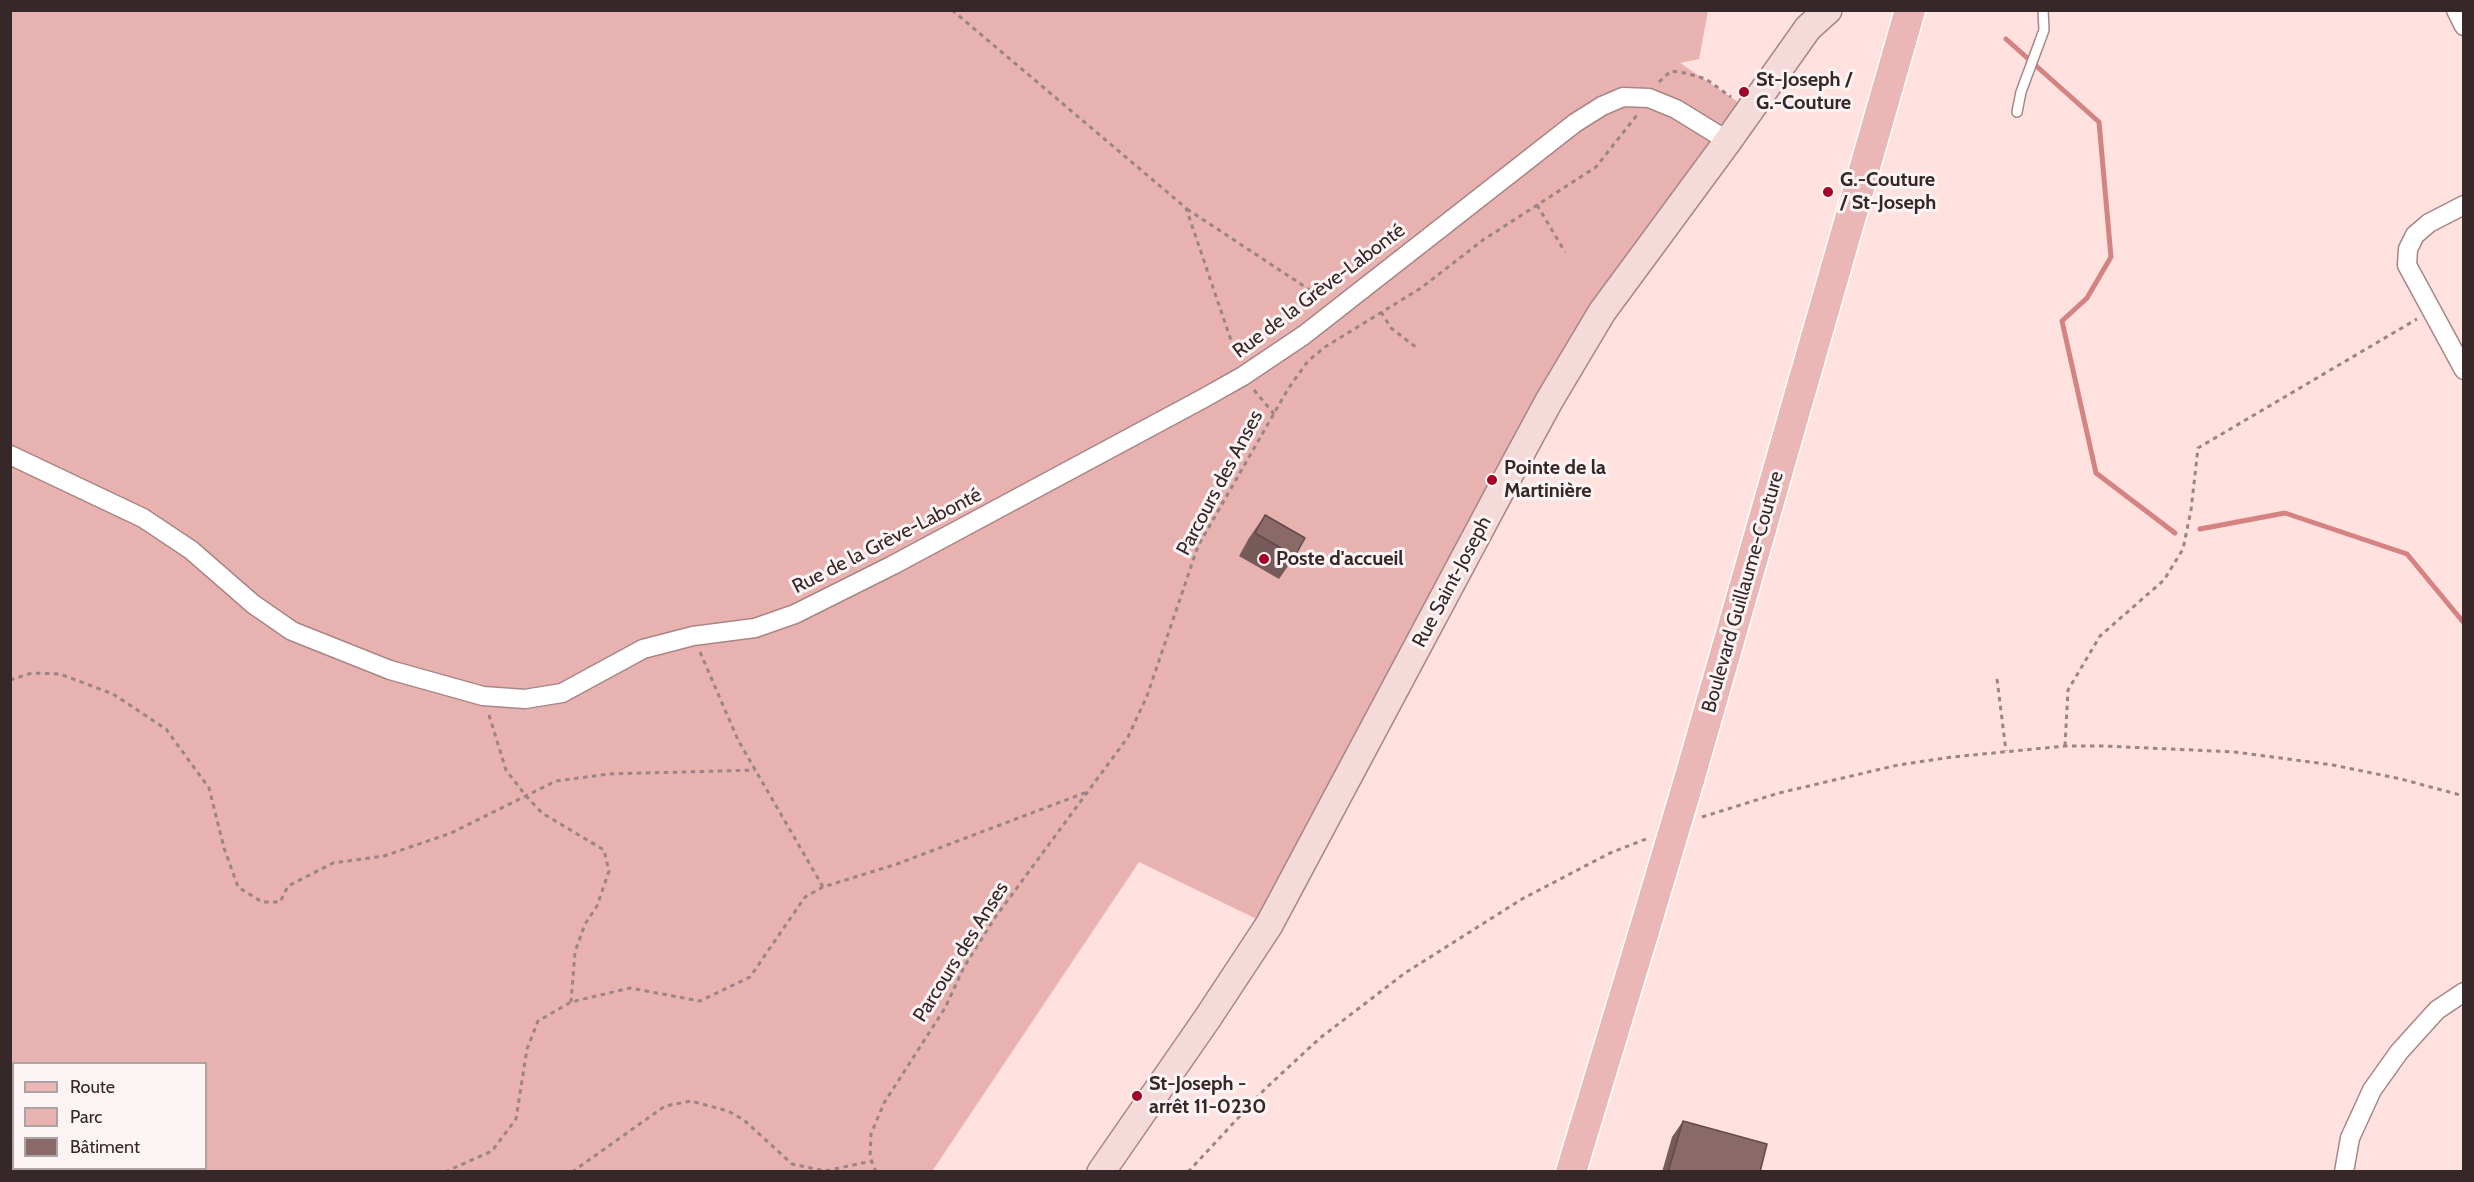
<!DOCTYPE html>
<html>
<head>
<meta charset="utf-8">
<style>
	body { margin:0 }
	#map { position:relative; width:2474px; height:1182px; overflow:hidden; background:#ffe1e0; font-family:Cabin,sans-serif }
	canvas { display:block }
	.frame { position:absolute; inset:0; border:12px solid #362828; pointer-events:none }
	.legend { position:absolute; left:12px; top:1062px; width:195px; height:108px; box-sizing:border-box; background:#fcf4f4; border:2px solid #ada2a2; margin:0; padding:8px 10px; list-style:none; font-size:18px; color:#362828 }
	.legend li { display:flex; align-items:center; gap:12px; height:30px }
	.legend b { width:30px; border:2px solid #ada2a2 }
</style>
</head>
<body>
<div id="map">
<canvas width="2474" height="1182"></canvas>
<div class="frame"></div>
<ul class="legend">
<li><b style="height:8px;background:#ebb6b6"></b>Route</li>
<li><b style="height:16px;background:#e8b2b1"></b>Parc</li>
<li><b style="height:16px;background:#8a6a69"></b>Bâtiment</li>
</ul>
</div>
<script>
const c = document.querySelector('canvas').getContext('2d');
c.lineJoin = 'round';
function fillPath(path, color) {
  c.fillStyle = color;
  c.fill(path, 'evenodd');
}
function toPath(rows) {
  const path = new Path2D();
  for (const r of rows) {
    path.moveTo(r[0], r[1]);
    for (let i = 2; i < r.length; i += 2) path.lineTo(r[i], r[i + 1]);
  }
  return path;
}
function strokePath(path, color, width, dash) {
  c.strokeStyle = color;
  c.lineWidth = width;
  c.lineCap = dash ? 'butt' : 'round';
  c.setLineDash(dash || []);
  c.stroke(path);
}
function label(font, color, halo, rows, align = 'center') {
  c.font = font + ' Cabin,sans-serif';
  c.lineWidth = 6;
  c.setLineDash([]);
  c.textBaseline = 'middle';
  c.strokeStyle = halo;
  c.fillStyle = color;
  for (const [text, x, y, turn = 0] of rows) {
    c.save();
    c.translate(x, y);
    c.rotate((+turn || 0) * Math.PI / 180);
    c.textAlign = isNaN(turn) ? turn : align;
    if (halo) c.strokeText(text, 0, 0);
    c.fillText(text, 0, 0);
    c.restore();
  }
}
fillPath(toPath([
	[10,11,1708,11,1699,59,1680,63,1750,110,1602,312,1269,925,1139,862,933,1170,934,1171,11,1171],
	[14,1064,206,1064,206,1168,14,1168]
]), '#e8b2b1');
strokePath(toPath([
	[2006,39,2099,122,2111,257,2087,298,2062,321,2096,473,2175,533],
	[2200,529,2285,513,2407,554,2464,623]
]), '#d48382', 5);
const lane = toPath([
	[2017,112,2021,92,2044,30,2043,10]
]);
const street = toPath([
	[2456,10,2464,26],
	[2464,205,2429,223,2415,235,2408,249,2407,265,2464,370],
	[10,455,143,518,191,550,253,604,292,631,390,670,483,696,525,699,562,693,643,649,693,636,755,628,795,614,893,565,1204,398,1243,376,1304,335,1575,123,1602,106,1623,97,1649,98,1676,109,1728,141],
	[2344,1172,2350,1138,2372,1090,2399,1052,2437,1010,2464,992]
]);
const secondary = toPath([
	[1101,1172,1207,1019,1269,925,1503,486,1549,401,1602,312,1728,141,1808,28,1828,10]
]);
const primary = toPath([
	[1689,780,1910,10],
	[1571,1172,1644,931]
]);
strokePath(lane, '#a88685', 12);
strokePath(street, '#a88685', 21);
strokePath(secondary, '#a88685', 30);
strokePath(primary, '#fff', 33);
strokePath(toPath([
	[952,10,1186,208,1237,358],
	[1659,82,1671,71,1685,73,1706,79,1731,97],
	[1537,205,1565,252],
	[1187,209,1322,298],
	[1381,312,1391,328,1417,348],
	[1254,390,1274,414],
	[700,652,738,740,823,887],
	[1997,679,2006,751],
	[10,680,32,673,60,674,113,694,166,729,209,788,224,848,238,887,262,902,280,902,288,886,333,863,384,856,451,833,556,781,609,774,755,770],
	[489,715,506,770,526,796,542,813,604,850,609,871,597,906,585,924,575,952,571,1002],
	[2065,746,2068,690,2100,636,2164,580,2183,549,2191,510,2198,448,2417,319],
	[1702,817,1779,793,1898,765,1952,757,2065,746,2105,746,2235,752,2333,765,2401,779,2464,796],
	[445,1172,492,1151,516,1119,527,1049,538,1021,571,1002,630,988,700,1001,750,977,805,897,823,887,897,864,1087,792],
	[572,1172,665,1106,691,1101,728,1111,744,1120,792,1164,825,1171,872,1161],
	[876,1172,870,1157,871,1134,884,1103,945,1008,964,967,994,919,1128,737,1147,696,1198,546,1288,389,1308,361,1325,347,1421,288,1483,240,1596,167,1637,115],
	[1188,1172,1265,1089,1320,1038,1405,973,1522,899,1610,853,1646,839]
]), '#9a8484', 3, [4.5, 4.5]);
strokePath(lane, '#fff', 9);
strokePath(street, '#fff', 18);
strokePath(secondary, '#f5dada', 27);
strokePath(primary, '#ebb6b6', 30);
const primaryBridge = toPath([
	[1644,931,1689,780]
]);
strokePath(primaryBridge, '#fff', 33, []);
strokePath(primaryBridge, '#ebb6b6', 30);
fillPath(toPath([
	[1265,515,1295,556,1279,579,1239,556,1249,538],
	[1683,1121,1760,1172,1662,1172,1672,1137]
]), '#775b5a');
const building = toPath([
	[1265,515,1305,538,1295,556,1255,533,1265,515],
	[1683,1121,1767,1144,1760,1172,1668,1172,1683,1121]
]);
fillPath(building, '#8a6a69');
strokePath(building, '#614a4a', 1.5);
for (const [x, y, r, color] of [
	[1744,92,6,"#a20328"],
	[1828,192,6,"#a20328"],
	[1492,480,6,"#a20328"],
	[1264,559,6,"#a20328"],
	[1137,1096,6,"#a20328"]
]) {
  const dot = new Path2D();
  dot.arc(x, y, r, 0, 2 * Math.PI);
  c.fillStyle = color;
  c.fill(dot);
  strokePath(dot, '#fcf4f4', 2);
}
label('bold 20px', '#362828', '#fcf4f4', [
	["St-Joseph /",1756,80],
	["G.-Couture",1756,103],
	["G.-Couture",1840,180],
	["/ St-Joseph",1840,203],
	["Pointe de la",1504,468],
	["Martinière",1504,491],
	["Poste d'accueil",1276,559],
	["St-Joseph -",1149,1084],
	["arrêt 11-0230",1149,1107]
], 'left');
label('20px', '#362828', '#fcf4f4', [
	["Rue de la Grève-Labonté",1319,291,-37],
	["Parcours des Anses",1220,483,-62],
	["Rue de la Grève-Labonté",887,541,-27],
	["Rue Saint-Joseph",1452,582,-62],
	["Boulevard Guillaume-Couture",1743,592,-74],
	["Parcours des Anses",961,952,-58]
]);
</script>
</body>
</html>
